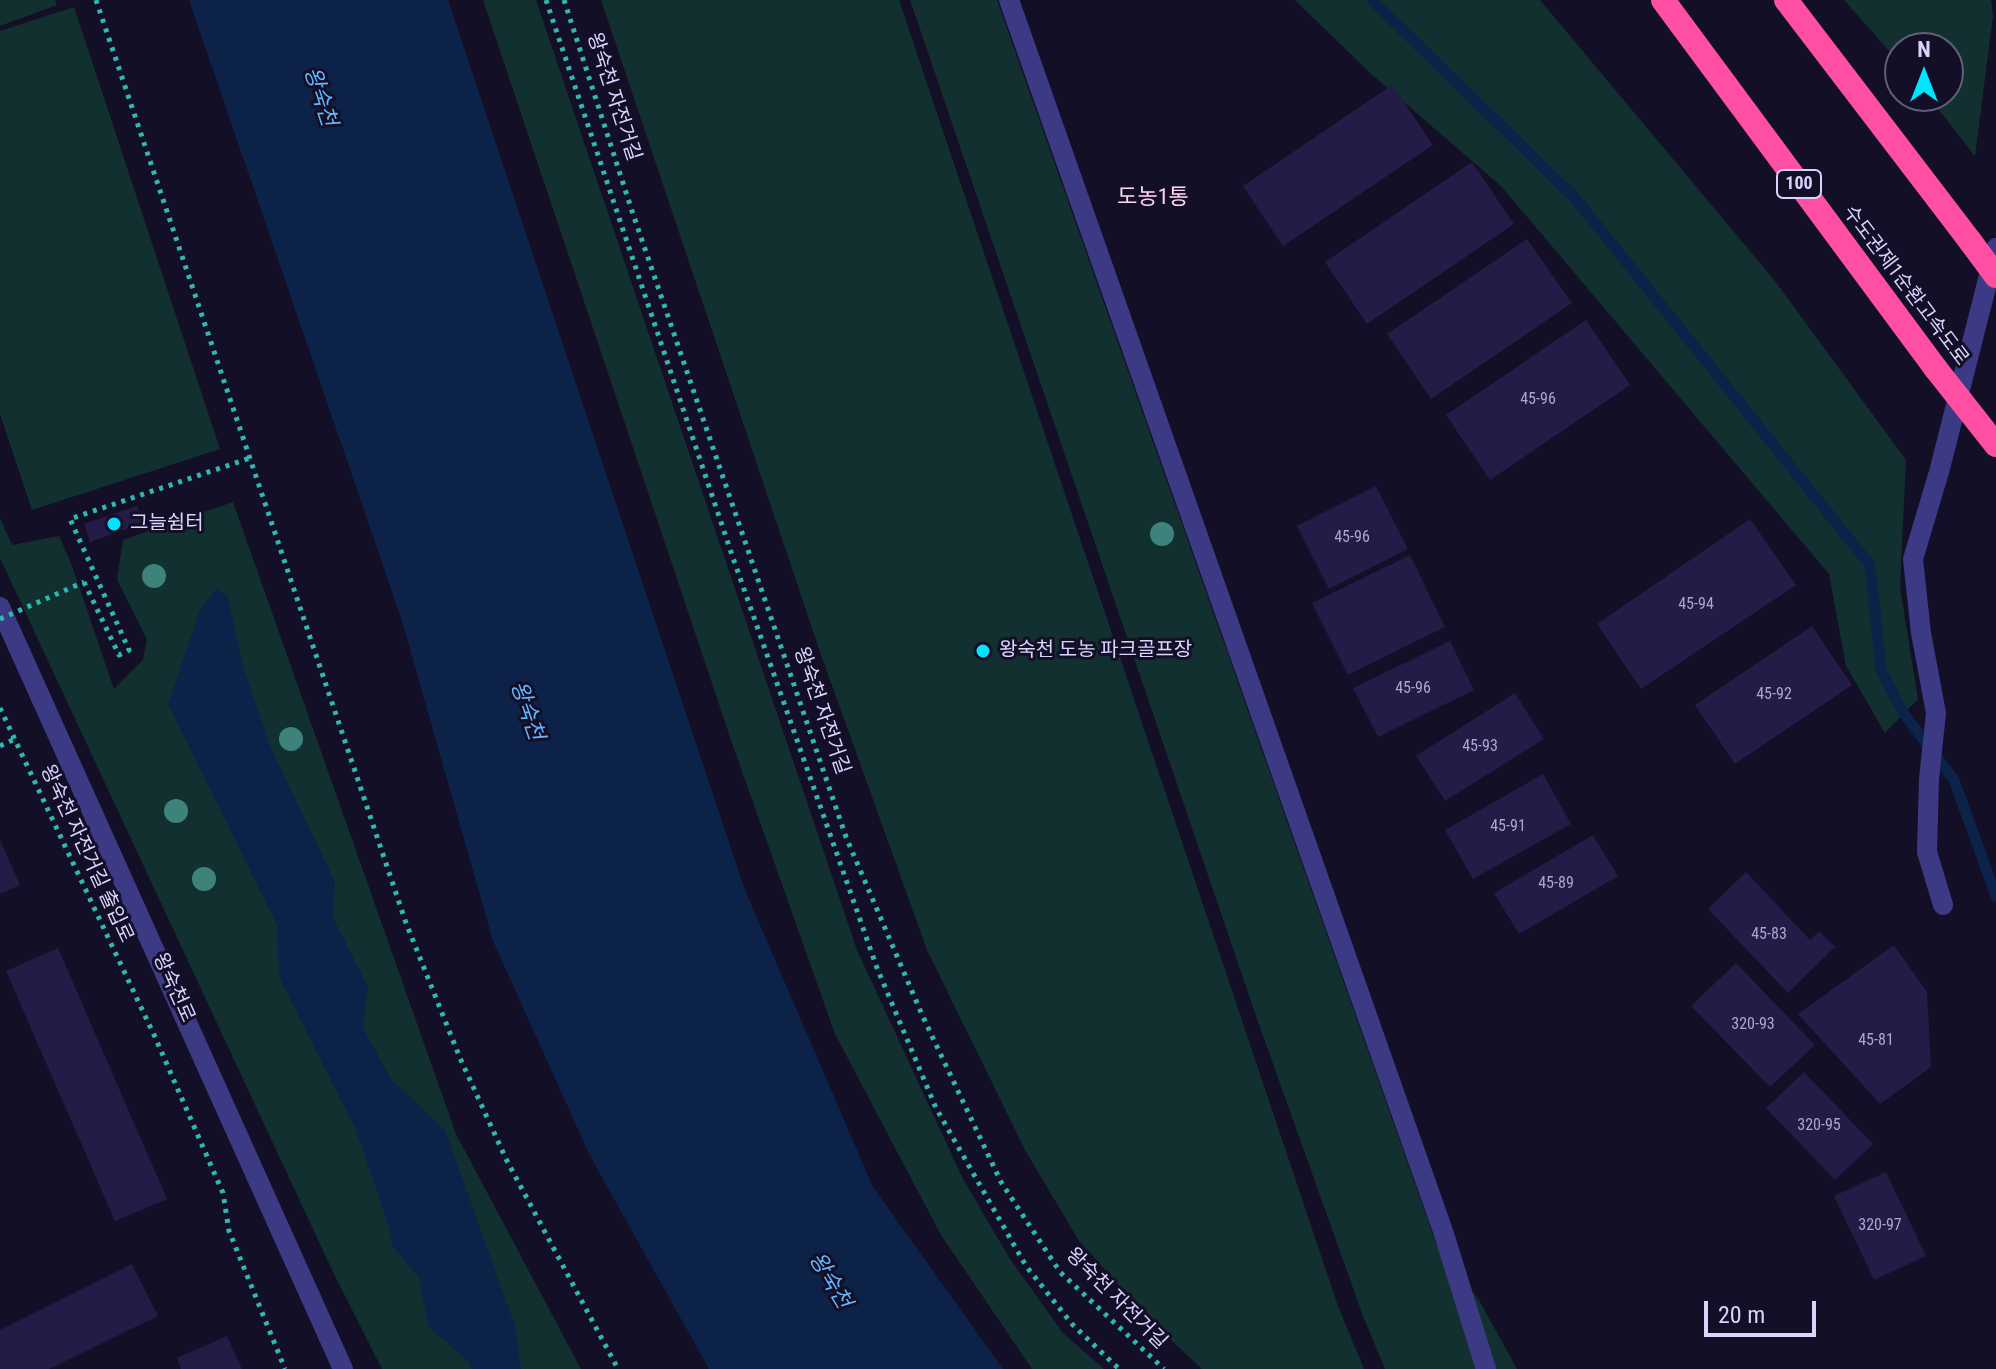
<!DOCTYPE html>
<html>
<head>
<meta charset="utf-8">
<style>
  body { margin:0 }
  #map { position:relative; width:1996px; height:1369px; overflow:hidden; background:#130f26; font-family:"Roboto Condensed",sans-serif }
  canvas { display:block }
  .north { position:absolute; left:1884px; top:32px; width:80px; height:80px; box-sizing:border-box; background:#130f26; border:2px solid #625e7d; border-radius:50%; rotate:0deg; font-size:22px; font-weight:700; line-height:32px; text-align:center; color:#d9d4ff }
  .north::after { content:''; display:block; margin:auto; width:28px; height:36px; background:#00e5ff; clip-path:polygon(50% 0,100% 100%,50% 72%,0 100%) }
  .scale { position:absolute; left:1704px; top:1301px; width:112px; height:36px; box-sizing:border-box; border:4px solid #d9d4ff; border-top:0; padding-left:10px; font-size:24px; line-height:28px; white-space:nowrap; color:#d9d4ff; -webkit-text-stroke:6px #130f26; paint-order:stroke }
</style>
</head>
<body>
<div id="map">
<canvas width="1996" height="1369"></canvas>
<div class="north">N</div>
<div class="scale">20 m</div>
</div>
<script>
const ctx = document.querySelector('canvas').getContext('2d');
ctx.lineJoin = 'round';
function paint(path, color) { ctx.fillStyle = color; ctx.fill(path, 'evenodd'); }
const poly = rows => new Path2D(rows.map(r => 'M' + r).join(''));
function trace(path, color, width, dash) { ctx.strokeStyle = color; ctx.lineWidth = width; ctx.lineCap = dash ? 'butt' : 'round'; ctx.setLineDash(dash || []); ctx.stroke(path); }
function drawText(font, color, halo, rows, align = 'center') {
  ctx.font = font + ' "Roboto Condensed","Noto Sans KR",sans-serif'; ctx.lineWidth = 6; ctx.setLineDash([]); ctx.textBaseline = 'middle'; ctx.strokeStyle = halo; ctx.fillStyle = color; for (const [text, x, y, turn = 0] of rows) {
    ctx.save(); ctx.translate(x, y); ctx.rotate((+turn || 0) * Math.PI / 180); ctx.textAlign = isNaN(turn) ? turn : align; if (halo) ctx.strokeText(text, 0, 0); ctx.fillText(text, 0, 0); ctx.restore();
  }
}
const green = poly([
  [0,0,55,0,57,5,0,26],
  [483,0,536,0,857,950,963,1179,1010,1259,1063,1333,1104,1369,1032,1369,941,1235,835,1034,732,743],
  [601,0,899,0,1338,1306,1364,1369,1202,1369,1155,1325,1079,1241,1025,1150,927,950,820,652],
  [910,0,997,0,1437,1246,1479,1300,1517,1369,1385,1369,1363,1316,1257,1019],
  [1295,0,1540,0,1775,281,1906,460,1900,587,1918,699,1885,733,1846,666,1829,574,1501,186,1369,72],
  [1844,0,1991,0,1993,16,1975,156,1928,96,1948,96,1948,48,1900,48,1900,63],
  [74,7,220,449,32,510,0,414,0,31],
  [233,502,456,1134,581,1369,382,1369,333,1272,0,558,0,518,12,545,59,536,71,563,114,689,143,660,147,639,117,579,123,540]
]);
const water = poly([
  [189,0,448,0,745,890,873,1187,1003,1369,709,1369,590,1156,493,941,402,621],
  [217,588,227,595,244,669,271,748,335,882,333,918,368,987,363,1028,391,1079,445,1130,515,1326,521,1369,472,1369,468,1361,429,1327,418,1276,392,1246,388,1224,356,1130,279,977,277,925,168,704,200,610]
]);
const stream = poly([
  [1372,0,1575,198,1870,565,1881,670,1902,711,1954,780,1996,896]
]);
const building = poly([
  [1392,85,1433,145,1283,246,1243,186],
  [1472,162,1514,224,1367,324,1325,262],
  [1527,239,1572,303,1431,399,1387,334],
  [1586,320,1630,385,1490,480,1446,415],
  [1376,486,1408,549,1329,589,1297,526],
  [137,506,143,523,90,542,84,524],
  [1750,519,1796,585,1641,689,1597,624],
  [1410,555,1445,627,1348,675,1312,603],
  [1812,626,1852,685,1735,764,1695,705],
  [1450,641,1474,690,1378,737,1353,688],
  [1515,693,1544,739,1445,801,1416,756],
  [1543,774,1571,824,1473,879,1445,830],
  [1593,835,1618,876,1519,934,1494,893],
  [0,840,20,885,0,894],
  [1746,872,1810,940,1819,931,1835,947,1788,993,1708,909],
  [1894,945,1927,992,1931,1067,1880,1104,1798,1014],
  [58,948,167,1199,115,1221,6,971],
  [1736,963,1815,1045,1770,1087,1691,1006],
  [1804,1072,1873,1144,1835,1180,1766,1108],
  [1886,1172,1926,1256,1874,1280,1834,1196],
  [132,1264,158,1316,49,1369,0,1369,0,1330],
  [227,1336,242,1369,181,1369,177,1358]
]);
const path = poly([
  [96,0,406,923,460,1058,506,1159,618,1369],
  [546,0,732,555,877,968,936,1108,1026,1266,1072,1324,1119,1369],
  [564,0,632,211,846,837,923,1017,1001,1182,1060,1272,1164,1369],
  [84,582,119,655,129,650,70,519,250,458],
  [0,708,155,1037,223,1193,229,1231,285,1369],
  [0,746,15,739]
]);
const minor = poly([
  [1009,0,1443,1231,1486,1369],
  [0,607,343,1369],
  [1943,905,1927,852,1929,779,1936,713,1921,633,1913,559,1939,472,1996,248]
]);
const highway = poly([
  [1663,0,1936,369],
  [1786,0,1970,241]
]);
const pathBridge = poly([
  [0,619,84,582]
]);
const highwayBridge = poly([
  [1970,241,1996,276],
  [1936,369,1996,445]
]);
const trees = [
  [1162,534],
  [154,576],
  [291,739],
  [176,811],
  [204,879]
];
const markers = [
  [114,524,8,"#00e5ff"],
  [983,651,8,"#00e5ff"]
];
const numberNames = [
  ["45-96",1538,400],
  ["45-96",1352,538],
  ["45-94",1696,605],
  ["45-96",1413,689],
  ["45-92",1774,695],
  ["45-93",1480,747],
  ["45-91",1508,827],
  ["45-89",1556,884],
  ["45-83",1769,935],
  ["320-93",1753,1025],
  ["45-81",1876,1041],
  ["320-95",1819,1126],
  ["320-97",1880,1226]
];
const shields = [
  [1799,184,44]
];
const shieldNames = [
  ["100",1799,184]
];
const streetNames = [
  ["왕숙천 자전거길",613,97,72],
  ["수도권제1순환고속도로",1905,286,53],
  ["왕숙천 자전거길",821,711,71],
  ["왕숙천 자전거길 출입로",86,854,65],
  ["왕숙천로",173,988,66],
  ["왕숙천 자전거길",1116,1299,45]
];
const poiNames = [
  ["그늘쉼터",130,524],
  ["왕숙천 도농 파크골프장",999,651]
];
const waterNames = [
  ["왕숙천",319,97,72],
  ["왕숙천",526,711,71],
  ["왕숙천",829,1281,59]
];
const neighbourhoodNames = [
  ["도농1통",1153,198]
];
paint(green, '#12302f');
paint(water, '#0c2248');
trace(stream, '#0c2248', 11);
paint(building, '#241b47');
trace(path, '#2fb8b0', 5, [4, 6]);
trace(minor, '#3d3a85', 20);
trace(highway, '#ff4fa3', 24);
trace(pathBridge, '#2fb8b0', 5, [4, 6]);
trace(highwayBridge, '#ff4fa3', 24);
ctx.fillStyle = '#3d827b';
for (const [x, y] of trees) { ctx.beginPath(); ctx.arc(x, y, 12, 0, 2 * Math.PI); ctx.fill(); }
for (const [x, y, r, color] of markers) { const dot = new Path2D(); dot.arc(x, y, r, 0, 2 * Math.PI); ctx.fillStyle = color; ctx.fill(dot); trace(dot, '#130f26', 3); }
drawText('16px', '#aca6d1', null, numberNames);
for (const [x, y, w] of shields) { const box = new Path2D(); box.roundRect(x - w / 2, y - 14, w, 28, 6); ctx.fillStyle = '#130f26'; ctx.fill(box); trace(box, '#d9d4ff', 2); }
drawText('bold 18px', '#d9d4ff', null, shieldNames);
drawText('20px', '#d9d4ff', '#130f26', streetNames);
drawText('20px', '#d9d4ff', '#130f26', poiNames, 'left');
drawText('italic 22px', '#62b6ff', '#130f26', waterNames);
drawText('22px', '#ffd6f0', '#130f26', neighbourhoodNames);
</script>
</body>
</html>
